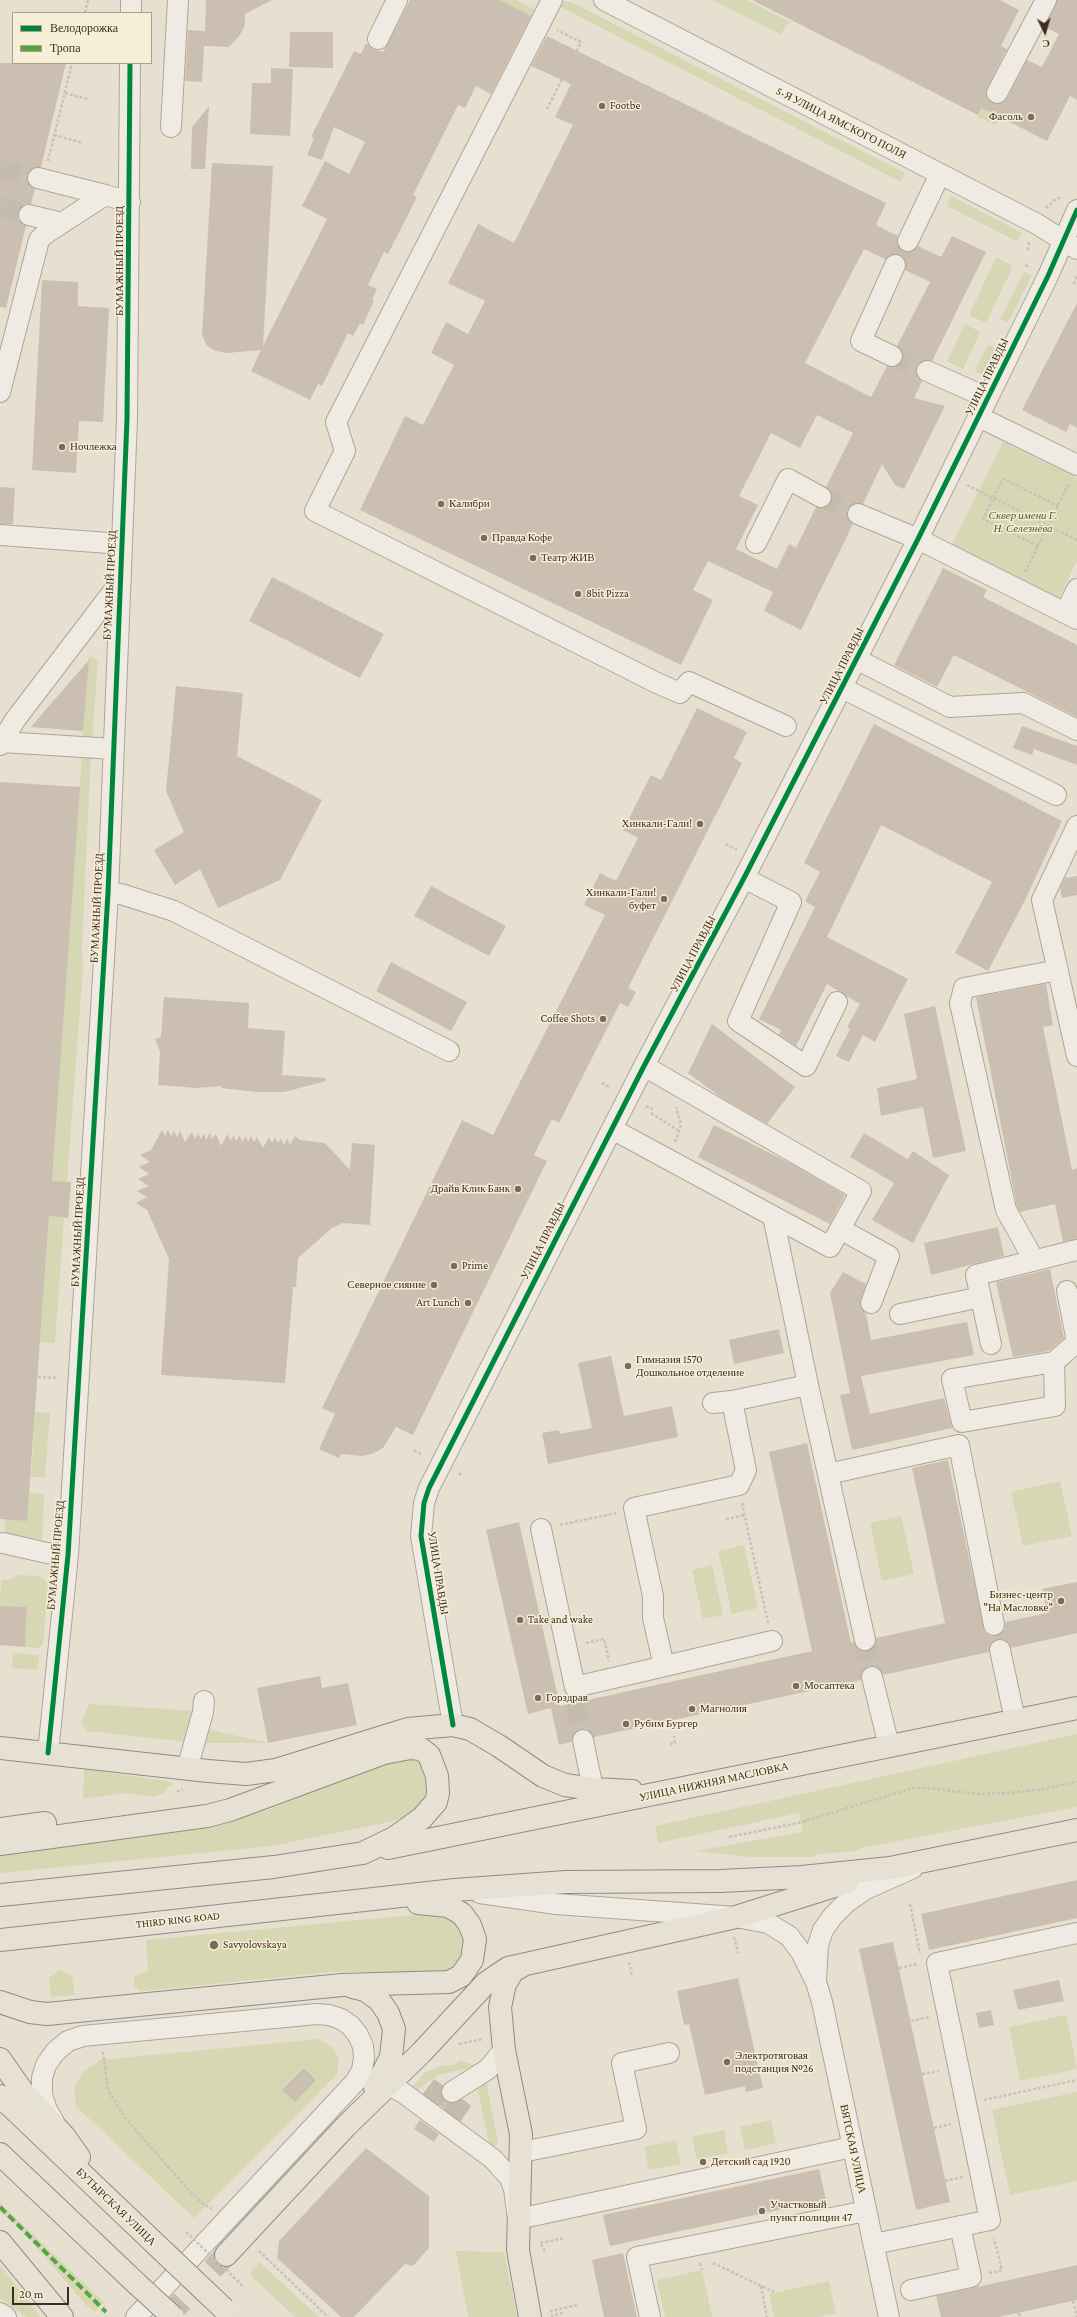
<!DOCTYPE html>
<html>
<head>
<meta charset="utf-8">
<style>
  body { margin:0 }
  #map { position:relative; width:1077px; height:2317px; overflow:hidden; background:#e7e0d1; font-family:"Crimson Pro",serif }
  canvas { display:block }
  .legend { position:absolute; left:12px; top:12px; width:140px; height:52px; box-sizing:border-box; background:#f7eed8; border:1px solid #ada18e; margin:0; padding:5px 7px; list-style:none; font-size:12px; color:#3d2e20 }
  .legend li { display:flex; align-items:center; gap:8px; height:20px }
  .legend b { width:20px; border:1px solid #ada18e }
  .north { position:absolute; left:1025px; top:12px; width:40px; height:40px; -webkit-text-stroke:3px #f7eed8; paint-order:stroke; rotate:175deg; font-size:11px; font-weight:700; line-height:16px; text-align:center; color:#3d2e20 }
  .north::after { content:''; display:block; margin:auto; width:14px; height:18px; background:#3d2e20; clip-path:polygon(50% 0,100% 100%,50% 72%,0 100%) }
  .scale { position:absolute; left:12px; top:2287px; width:57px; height:18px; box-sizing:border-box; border:2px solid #3d2e20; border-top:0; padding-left:5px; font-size:12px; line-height:14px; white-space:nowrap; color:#3d2e20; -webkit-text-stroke:3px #f7eed8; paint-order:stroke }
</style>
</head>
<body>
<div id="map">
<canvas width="1077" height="2317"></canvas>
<ul class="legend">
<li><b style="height:5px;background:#00873e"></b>Велодорожка</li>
<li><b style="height:5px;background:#54a441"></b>Тропа</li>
</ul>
<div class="north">С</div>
<div class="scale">20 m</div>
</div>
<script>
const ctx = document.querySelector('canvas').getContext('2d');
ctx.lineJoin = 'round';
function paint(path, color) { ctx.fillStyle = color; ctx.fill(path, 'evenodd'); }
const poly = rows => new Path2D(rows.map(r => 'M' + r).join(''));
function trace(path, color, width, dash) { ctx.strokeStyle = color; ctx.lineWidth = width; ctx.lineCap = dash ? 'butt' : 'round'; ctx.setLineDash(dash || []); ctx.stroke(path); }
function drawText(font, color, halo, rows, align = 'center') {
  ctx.font = font + ' "Crimson Pro",serif'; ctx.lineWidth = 3; ctx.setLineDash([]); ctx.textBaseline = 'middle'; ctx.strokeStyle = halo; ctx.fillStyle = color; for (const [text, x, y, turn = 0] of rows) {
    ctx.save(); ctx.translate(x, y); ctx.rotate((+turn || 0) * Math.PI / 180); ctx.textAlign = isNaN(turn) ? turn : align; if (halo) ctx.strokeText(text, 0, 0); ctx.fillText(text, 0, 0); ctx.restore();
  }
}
const green = poly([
  [500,0,515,0,536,10,533,17],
  [712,0,746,0,790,22,780,34],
  [563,1,571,2,905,173,901,182,557,5],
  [986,102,1003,111,996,125,978,117],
  [951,196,1022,233,1023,234,1016,241,947,206],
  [996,257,1013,266,986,323,969,315],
  [1024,272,1032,275,1008,322,1000,319],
  [965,324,980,332,963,369,947,361],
  [988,345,995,348,982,375,975,371],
  [1003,442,1077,478,1077,561,1058,599,951,546],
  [89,657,98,659,92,742,82,741],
  [82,753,91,754,82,946,83,968,67,1182,52,1181],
  [49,1216,64,1218,55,1343,40,1342],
  [35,1412,50,1413,45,1477,31,1477],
  [1060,1481,1072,1536,1023,1546,1011,1492],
  [29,1493,44,1494,42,1539,4,1538,5,1519,27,1521],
  [901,1516,914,1574,882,1581,870,1523],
  [744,1545,758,1608,732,1614,718,1551],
  [712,1565,723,1615,703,1619,692,1570],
  [17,1575,38,1576,44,1578,48,1586,43,1644,39,1648,25,1647,27,1607,0,1606,1,1580,9,1580],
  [13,1653,39,1655,38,1670,12,1668],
  [89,1704,197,1711,188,1742,87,1731,81,1723],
  [203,1728,268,1743,199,1743],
  [1077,1734,1077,1807,861,1848,856,1851,818,1854,813,1857,752,1857,696,1851,803,1832,799,1813,658,1843,655,1826],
  [408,1755,419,1760,423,1765,427,1777,425,1795,420,1805,414,1812,393,1821,272,1846,0,1873,0,1854,222,1824,270,1809,389,1759],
  [84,1769,172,1782,172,1786,166,1787,167,1791,155,1797,125,1793,83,1799],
  [424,1914,451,1917,466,1936,464,1955,452,1970,431,1975,385,1972,332,1972,144,1991,140,1991,134,1985,135,1976,148,1971,146,1940],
  [60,1970,72,1976,75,1995,51,1997,49,1978],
  [1066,2015,1077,2069,1020,2081,1009,2027],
  [319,2039,334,2048,339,2061,337,2074,194,2218,76,2106,74,2087,84,2071,100,2060],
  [460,2060,477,2066,438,2075,416,2091,412,2087,426,2072,444,2065,454,2065],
  [486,2081,498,2142,494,2148,490,2148,477,2087],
  [1077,2092,1077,2181,1010,2195,992,2110],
  [771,2120,776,2143,745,2150,740,2127],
  [724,2130,728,2153,697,2160,692,2137],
  [676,2140,681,2164,649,2170,644,2147],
  [0,2203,104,2302,95,2312,86,2305,19,2227,0,2212],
  [456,2251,504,2252,517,2317,468,2317],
  [259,2263,261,2264,319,2317,295,2317,251,2276,252,2269],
  [0,2265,41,2317,26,2317,0,2298],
  [702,2270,712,2317,665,2317,657,2280],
  [829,2281,836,2313,818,2317,774,2317,769,2294]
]);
const building = poly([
  [206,0,272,0,245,14,245,25,240,35,229,47,204,46,202,82,185,81,188,30,205,31],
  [410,0,500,0,531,16,491,94,476,86,465,108,458,105,413,195,417,197,388,254,384,252,368,285,377,289,372,300,374,301,363,325,360,323,353,336,348,333,322,386,318,384,310,400,251,371,261,350,227,353,216,351,207,346,202,335,212,163,273,166,263,346,327,219,302,206,325,161,349,174,365,142,334,127,322,160,307,155,314,138,311,137,354,51,361,54,366,43,373,49,383,52],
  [752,0,1000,0,1019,10,1001,46,1007,49,987,88,987,99,997,104,1007,98,1027,60,1042,67,1059,34,1045,27,1057,0,1077,0,1077,100,1070,96,1047,141,982,108,978,115],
  [290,32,333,32,333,68,289,67],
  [547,36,886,203,876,225,898,236,897,242,903,251,909,252,918,246,941,257,952,236,986,252,932,361,925,360,916,367,918,377,922,382,914,398,945,406,904,489,895,485,882,464,863,504,856,503,848,509,847,516,853,524,801,630,764,611,773,592,708,561,693,590,713,600,681,665,360,510,405,416,423,425,454,365,431,353,446,322,468,334,485,301,448,283,478,224,514,243,573,125,555,117,571,84,531,66],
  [864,249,885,259,893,254,900,255,906,263,905,270,930,282,897,346,903,355,902,361,893,367,887,366,871,397,805,363],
  [817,415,853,433,826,487,832,496,831,503,827,507,816,507,796,548,789,544,777,569,736,549,758,505,739,496,771,433,800,448],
  [0,63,66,63,41,167,30,170,27,176,30,186,35,189,31,204,25,204,18,212,18,219,26,226,6,308,0,307],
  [271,68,293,69,290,136,250,134,252,83,271,83],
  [209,106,205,169,191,169,192,127],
  [42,280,78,282,78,306,109,308,103,422,79,421,76,473,32,470],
  [1077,303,1077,428,1070,424,1066,432,1022,410],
  [0,487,15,488,13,524,0,524],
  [943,568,987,590,983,597,1077,645,1077,717,954,655,937,687,894,665],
  [272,577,384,634,360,678,249,621],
  [89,660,83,731,31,727,48,707],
  [176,686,243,693,237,756,322,800,280,880,218,908,200,869,175,885,154,850,184,832,166,791],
  [697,708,747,732,734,758,742,763,628,988,636,992,628,1007,620,1003,559,1123,552,1119,534,1155,547,1161,413,1435,396,1427,383,1448,372,1454,362,1456,341,1454,339,1458,319,1449,335,1414,322,1408,462,1120,493,1135,605,915,584,905,600,873,616,881,638,838,623,830,651,775,661,780],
  [874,724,1062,821,1025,900,988,971,955,953,992,882,881,825,827,937,908,979,875,1042,863,1035,849,1062,836,1056,850,1029,847,1027,860,1004,827,984,796,1046,779,1034,781,1030,759,1019,815,907,805,901,820,872,804,863],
  [1022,726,1077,746,1077,765,1034,749,1032,755,1013,748],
  [0,782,80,787,52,1181,71,1182,68,1218,49,1216,27,1521,0,1519],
  [1077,876,1077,895,1062,898,1060,888,1065,878],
  [431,886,506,926,489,956,414,916],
  [391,962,467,1002,451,1031,376,991],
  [1046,984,1053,1025,1043,1027,1072,1170,1077,1168,1077,1239,1063,1242,1055,1204,1020,1212,1017,1207,976,997],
  [164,997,249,1003,248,1028,285,1031,282,1075,326,1078,326,1081,284,1092,257,1092,221,1088,222,1086,196,1088,158,1085,160,1052,155,1039,161,1037],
  [935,1006,966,1151,933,1158,923,1107,881,1116,877,1088,917,1079,904,1014],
  [712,1024,795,1087,767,1124,722,1098,688,1073],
  [714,1125,790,1163,845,1195,830,1224,698,1157],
  [162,1130,165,1136,168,1130,171,1136,174,1131,177,1137,180,1131,185,1142,192,1132,195,1139,198,1133,201,1139,204,1133,206,1140,210,1133,212,1139,216,1134,221,1146,228,1134,230,1141,234,1135,236,1141,240,1135,242,1142,246,1136,248,1142,251,1136,254,1142,257,1137,263,1148,269,1137,272,1143,275,1138,278,1143,281,1138,284,1145,287,1138,290,1145,295,1136,300,1140,325,1143,350,1170,352,1143,375,1145,370,1225,343,1223,332,1228,298,1258,296,1287,293,1287,285,1383,161,1375,169,1259,147,1210,136,1203,147,1197,137,1191,149,1186,138,1179,149,1174,139,1167,150,1162,140,1155,151,1150],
  [864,1133,908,1159,913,1151,949,1175,913,1243,872,1220,894,1183,850,1157],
  [998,1227,1004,1256,931,1275,924,1243],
  [1050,1269,1064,1338,1049,1351,1013,1357,996,1282],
  [843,1272,866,1284,860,1304,866,1314,871,1340,967,1322,974,1355,861,1376,870,1414,944,1398,952,1428,852,1450,840,1395,850,1393,830,1293],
  [779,1329,784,1353,734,1364,729,1340],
  [611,1356,624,1416,672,1406,678,1437,548,1464,542,1433,559,1430,560,1434,592,1428,578,1363],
  [807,1443,851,1643,854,1642,857,1648,868,1651,876,1644,876,1638,945,1623,912,1468,948,1460,985,1632,990,1636,997,1636,1005,1629,1005,1622,1047,1613,1042,1589,1077,1582,1077,1633,1011,1648,1008,1642,998,1639,992,1642,989,1652,883,1675,880,1669,870,1666,864,1669,861,1680,594,1737,587,1729,580,1729,572,1736,572,1742,559,1745,551,1708,528,1714,486,1530,519,1522,560,1706,812,1651,769,1452],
  [0,1606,27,1607,25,1647,0,1645],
  [320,1676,322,1688,348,1683,357,1725,268,1743,257,1688],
  [1077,1880,1077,1918,929,1950,921,1914],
  [893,1942,950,2202,916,2210,859,1949],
  [738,1978,763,2088,746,2092,745,2086,705,2095,689,2024,684,2025,677,1991],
  [1059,1980,1064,2001,1018,2010,1013,1990],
  [991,2010,994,2025,979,2028,976,2013],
  [304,2068,316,2080,295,2102,282,2090],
  [435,2080,443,2086,441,2093,446,2102,453,2103,462,2099,469,2104,459,2119,425,2095],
  [420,2120,439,2134,434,2142,414,2129],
  [366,2148,429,2196,429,2248,413,2266,405,2264,354,2317,341,2317,277,2258,279,2241],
  [819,2169,826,2200,610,2246,603,2215],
  [623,2253,637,2317,604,2317,592,2260],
  [1077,2265,1077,2300,999,2317,941,2317,936,2296]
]);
const minorTunnel = poly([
  [0,169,38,178],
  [0,207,29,215],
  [895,265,908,241],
  [892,356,927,371],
  [821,497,858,514],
  [865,1640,872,1677],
  [575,1703,583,1740],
  [430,2101,442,2085],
  [452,2116,463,2100]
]);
const majorTunnel = poly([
  [167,2317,226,2255]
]);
const path = poly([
  [85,13,88,0],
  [65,93,87,99],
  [547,109,581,42,557,30],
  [54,135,83,143],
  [48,161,72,63],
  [1046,208,1057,198,1063,198],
  [1028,250,1029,241],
  [1025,265,1030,267],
  [1074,284,1077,274],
  [967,485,1077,540],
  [1038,546,983,519,993,498,1003,479,1058,506],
  [1025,572,1069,483],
  [726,844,737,850],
  [602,1083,611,1088],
  [646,1106,653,1109],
  [651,1113,679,1131],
  [675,1142,681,1125,676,1107],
  [38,1377,58,1378],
  [414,1450,422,1455],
  [459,1473,462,1476],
  [742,1503,768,1623],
  [726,1519,745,1515],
  [560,1525,616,1513],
  [586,1643,604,1639,609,1661],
  [670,1744,675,1743,674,1736],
  [177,1792,183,1789],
  [729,1837,798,1823,913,1788,928,1788,977,1794,1007,1793,1038,1790,1077,1782],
  [910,1904,920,1954],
  [734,1937,738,1953],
  [629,1962,632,1977],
  [899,1968,918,1964],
  [911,2021,930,2017],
  [459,2044,483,2039],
  [103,2052,108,2090,126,2119,188,2189,202,2203,212,2209],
  [922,2074,939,2071],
  [984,2100,1077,2080],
  [934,2128,951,2124],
  [945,2181,963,2177],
  [259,2251,328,2317],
  [545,2251,540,2243,565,2238],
  [700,2263,702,2270],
  [713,2263,776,2293],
  [989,2273,1002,2270,994,2238],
  [761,2286,767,2317],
  [1073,2301,1077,2317],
  [563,2313,552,2316,551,2311,578,2305],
  [1019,2313,1020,2317]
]);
const minor = poly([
  [552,0,336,422,345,451,315,511,657,683,680,693,689,682,786,726],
  [604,0,1037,224,1077,249],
  [131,13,131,0],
  [378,39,397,0],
  [997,93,1046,0],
  [171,127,178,0],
  [38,178,105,195],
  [29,215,62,223],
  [908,241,940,174],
  [892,356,861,341,895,265],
  [927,371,988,398],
  [0,392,39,240,45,234,105,195,130,202],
  [979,417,1077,465],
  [858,514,918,539,1077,619],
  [0,535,122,544],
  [756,543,788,479,821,497],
  [1065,613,1077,589],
  [856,659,950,707,1023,703,1077,730],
  [842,688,1056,795],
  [2,742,114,749],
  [0,745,15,720,121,581],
  [1077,826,1042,900,1077,1056],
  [744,878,791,902,738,1021,806,1066,837,1002],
  [108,893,121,894,174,911,449,1051],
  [612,1129,830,1247,861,1191,644,1066],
  [773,1216,808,1385],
  [840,1229,889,1256,871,1303],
  [1034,1260,1006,1210,960,1003,964,988,1058,970],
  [1067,1291,1077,1342],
  [900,1314,981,1297],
  [991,1344,976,1275,1077,1250],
  [1054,1362,1055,1406,962,1422,952,1379,1054,1362,1077,1342],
  [713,1403,732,1401],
  [828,1474,959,1445,994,1625],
  [541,1529,575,1687,772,1641],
  [3,1543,47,1553,68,1555],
  [1000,1650,1015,1720],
  [664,1666,653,1618,653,1596,634,1508,739,1485,746,1470,732,1401,808,1385,865,1640],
  [872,1677,889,1746],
  [453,1725,421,1536,424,1503,429,1488,644,1066,744,878,918,539,1048,276,1077,210],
  [583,1740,593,1789],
  [48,1753,68,1555,108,893,127,419,130,63],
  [187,1769,203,1712,204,1701],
  [480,1893,556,1904,736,1917,768,1923,789,1936,801,1952,816,1982,822,2002,889,2317],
  [816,1980,818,1945,823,1930,832,1917,847,1902,866,1889,913,1868],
  [388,2085,402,2092,493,2159,510,2178,514,2189,518,2219,852,2147],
  [452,2092,488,2069,504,2050],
  [54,2122,47,2110,42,2095,42,2078,46,2065,55,2052,68,2041,83,2036,317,2014,329,2015,341,2019,351,2026,358,2035,363,2046,364,2058,362,2070,356,2081,136,2317],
  [522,2152,636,2129,622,2063,669,2053],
  [874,2244,990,2220,937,1963,1077,1933],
  [911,2290,971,2277,960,2226],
  [0,2313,6,2317],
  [650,2317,637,2257,866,2211]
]);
const major = poly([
  [0,1748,208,1771,246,1774,276,1770,408,1729,453,1725,470,1729,499,1746,543,1776,565,1785,593,1789,632,1791],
  [0,1829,45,1823],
  [0,1844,207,1816,230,1810,384,1753,410,1748,421,1749,429,1755,437,1776,438,1793,436,1802,422,1818,394,1838,363,1853,274,1867,0,1895],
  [388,1848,1077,1708],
  [0,1940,455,1890,566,1882,720,1881,802,1877,890,1868,1077,1830],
  [520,1967,513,1971,505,1984,500,2007,504,2050,521,2134,518,2250,530,2317],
  [353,1987,365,1990,379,2000,388,2013,394,2029,391,2057,375,2088],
  [0,2002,30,2012,47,2014,342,1985,449,1982,461,1976,472,1960,475,1939,470,1925,462,1914,448,1906,418,1903],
  [0,2059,23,2092,64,2136,79,2157],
  [0,2096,166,2254],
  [0,2154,137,2284],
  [0,2242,62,2317],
  [226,2255,346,2126,421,2053,486,1983,508,1968,736,1917,847,1882]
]);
const pathBridge = poly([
  [186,2232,244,2287]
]);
const majorBridge = poly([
  [166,2254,224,2309],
  [137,2284,173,2317]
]);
const quiet = poly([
  [0,2207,106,2312]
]);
const cycleway = poly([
  [453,1725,421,1536,424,1503,429,1488,644,1066,744,878,918,539,1048,276,1077,210],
  [48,1753,68,1555,108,893,127,419,130,63]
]);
const markers = [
  [602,106,4,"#786c5e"],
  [1031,117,4,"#786c5e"],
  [62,447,4,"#786c5e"],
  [441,504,4,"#786c5e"],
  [484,538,4,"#786c5e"],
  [533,558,4,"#786c5e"],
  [578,594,4,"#786c5e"],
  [700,824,4,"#786c5e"],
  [664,899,4,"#786c5e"],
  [603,1019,4,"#786c5e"],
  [518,1189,4,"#786c5e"],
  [454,1266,4,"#786c5e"],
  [434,1285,4,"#786c5e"],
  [468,1303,4,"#786c5e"],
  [628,1366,4,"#786c5e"],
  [1061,1601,4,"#786c5e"],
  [520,1620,4,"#786c5e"],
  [796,1686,4,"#786c5e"],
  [538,1698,4,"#786c5e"],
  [692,1709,4,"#786c5e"],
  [626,1724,4,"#786c5e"],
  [214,1945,5,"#786c5e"],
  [727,2062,4,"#786c5e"],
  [703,2162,4,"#786c5e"],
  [762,2211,4,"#786c5e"]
];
const poiNames = [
  ["Footbe",610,106],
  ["Фасоль",1023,117,"right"],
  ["Ночлежка",70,447],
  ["Калибри",449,504],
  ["Правда Кофе",492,538],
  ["Театр ЖИВ",541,558],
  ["8bit Pizza",586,594],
  ["Хинкали-Гали!",692,824,"right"],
  ["Хинкали-Гали!",656,893,"right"],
  ["буфет",656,906,"right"],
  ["Coffee Shots",595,1019,"right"],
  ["Драйв Клик Банк",510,1189,"right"],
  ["Prime",462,1266],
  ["Северное сияние",426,1285,"right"],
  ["Art Lunch",460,1303,"right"],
  ["Гимназия 1570",636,1360],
  ["Дошкольное отделение",636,1373],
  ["Бизнес-центр",1053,1595,"right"],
  ["\"На Масловке\"",1053,1608,"right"],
  ["Take and wake",528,1620],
  ["Мосаптека",804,1686],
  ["Горздрав",546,1698],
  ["Магнолия",700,1709],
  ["Рубим Бургер",634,1724],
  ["Savyolovskaya",223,1945],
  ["Электротяговая",735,2056],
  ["подстанция №26",735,2069],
  ["Детский сад 1920",711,2162],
  ["Участковый",770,2205],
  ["пункт полиции 47",770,2218]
];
const streetNames = [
  ["5-Я УЛИЦА ЯМСКОГО ПОЛЯ",841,123,27],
  ["БУМАЖНЫЙ ПРОЕЗД",120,261,-90],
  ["УЛИЦА ПРАВДЫ",987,377,-64],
  ["БУМАЖНЫЙ ПРОЕЗД",110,585,-87],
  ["УЛИЦА ПРАВДЫ",842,666,-63],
  ["БУМАЖНЫЙ ПРОЕЗД",97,908,-87],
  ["УЛИЦА ПРАВДЫ",693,954,-62],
  ["БУМАЖНЫЙ ПРОЕЗД",78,1232,-87],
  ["УЛИЦА ПРАВДЫ",543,1241,-63],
  ["БУМАЖНЫЙ ПРОЕЗД",56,1555,-85],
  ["УЛИЦА ПРАВДЫ",438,1573,81],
  ["УЛИЦА НИЖНЯЯ МАСЛОВКА",714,1782,-12],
  ["THIRD RING ROAD",178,1920,-6],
  ["ВЯТСКАЯ УЛИЦА",853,2149,78],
  ["БУТЫРСКАЯ УЛИЦА",116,2207,44]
];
const parkNames = [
  ["Сквер имени Г.",1023,516],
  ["Н. Селезнёва",1023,529]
];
paint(green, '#d6d7b3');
paint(building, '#cbbfb2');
trace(minorTunnel, '#c5bcae', 20, [20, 10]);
trace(majorTunnel, '#c5bcae', 22, [22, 11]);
trace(minor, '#ada599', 22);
trace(major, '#928b80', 24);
trace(path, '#c8c2b9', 2.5, [3, 2]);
trace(minor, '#efebe3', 20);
trace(major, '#e6e1d4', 22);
trace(majorBridge, '#928b80', 24, []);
trace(pathBridge, '#c8c2b9', 2.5, [3, 2]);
trace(majorBridge, '#e6e1d4', 22);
trace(quiet, '#54a441', 4, [8, 4]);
trace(cycleway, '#00873e', 5);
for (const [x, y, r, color] of markers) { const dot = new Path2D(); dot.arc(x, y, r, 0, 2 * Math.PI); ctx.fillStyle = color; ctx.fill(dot); trace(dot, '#f7eed8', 1.5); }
drawText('11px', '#3d2e20', '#f7eed8', poiNames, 'left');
drawText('11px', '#3d2e20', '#f7eed8', streetNames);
drawText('italic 11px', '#4d5a26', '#f7eed8', parkNames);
</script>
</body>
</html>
